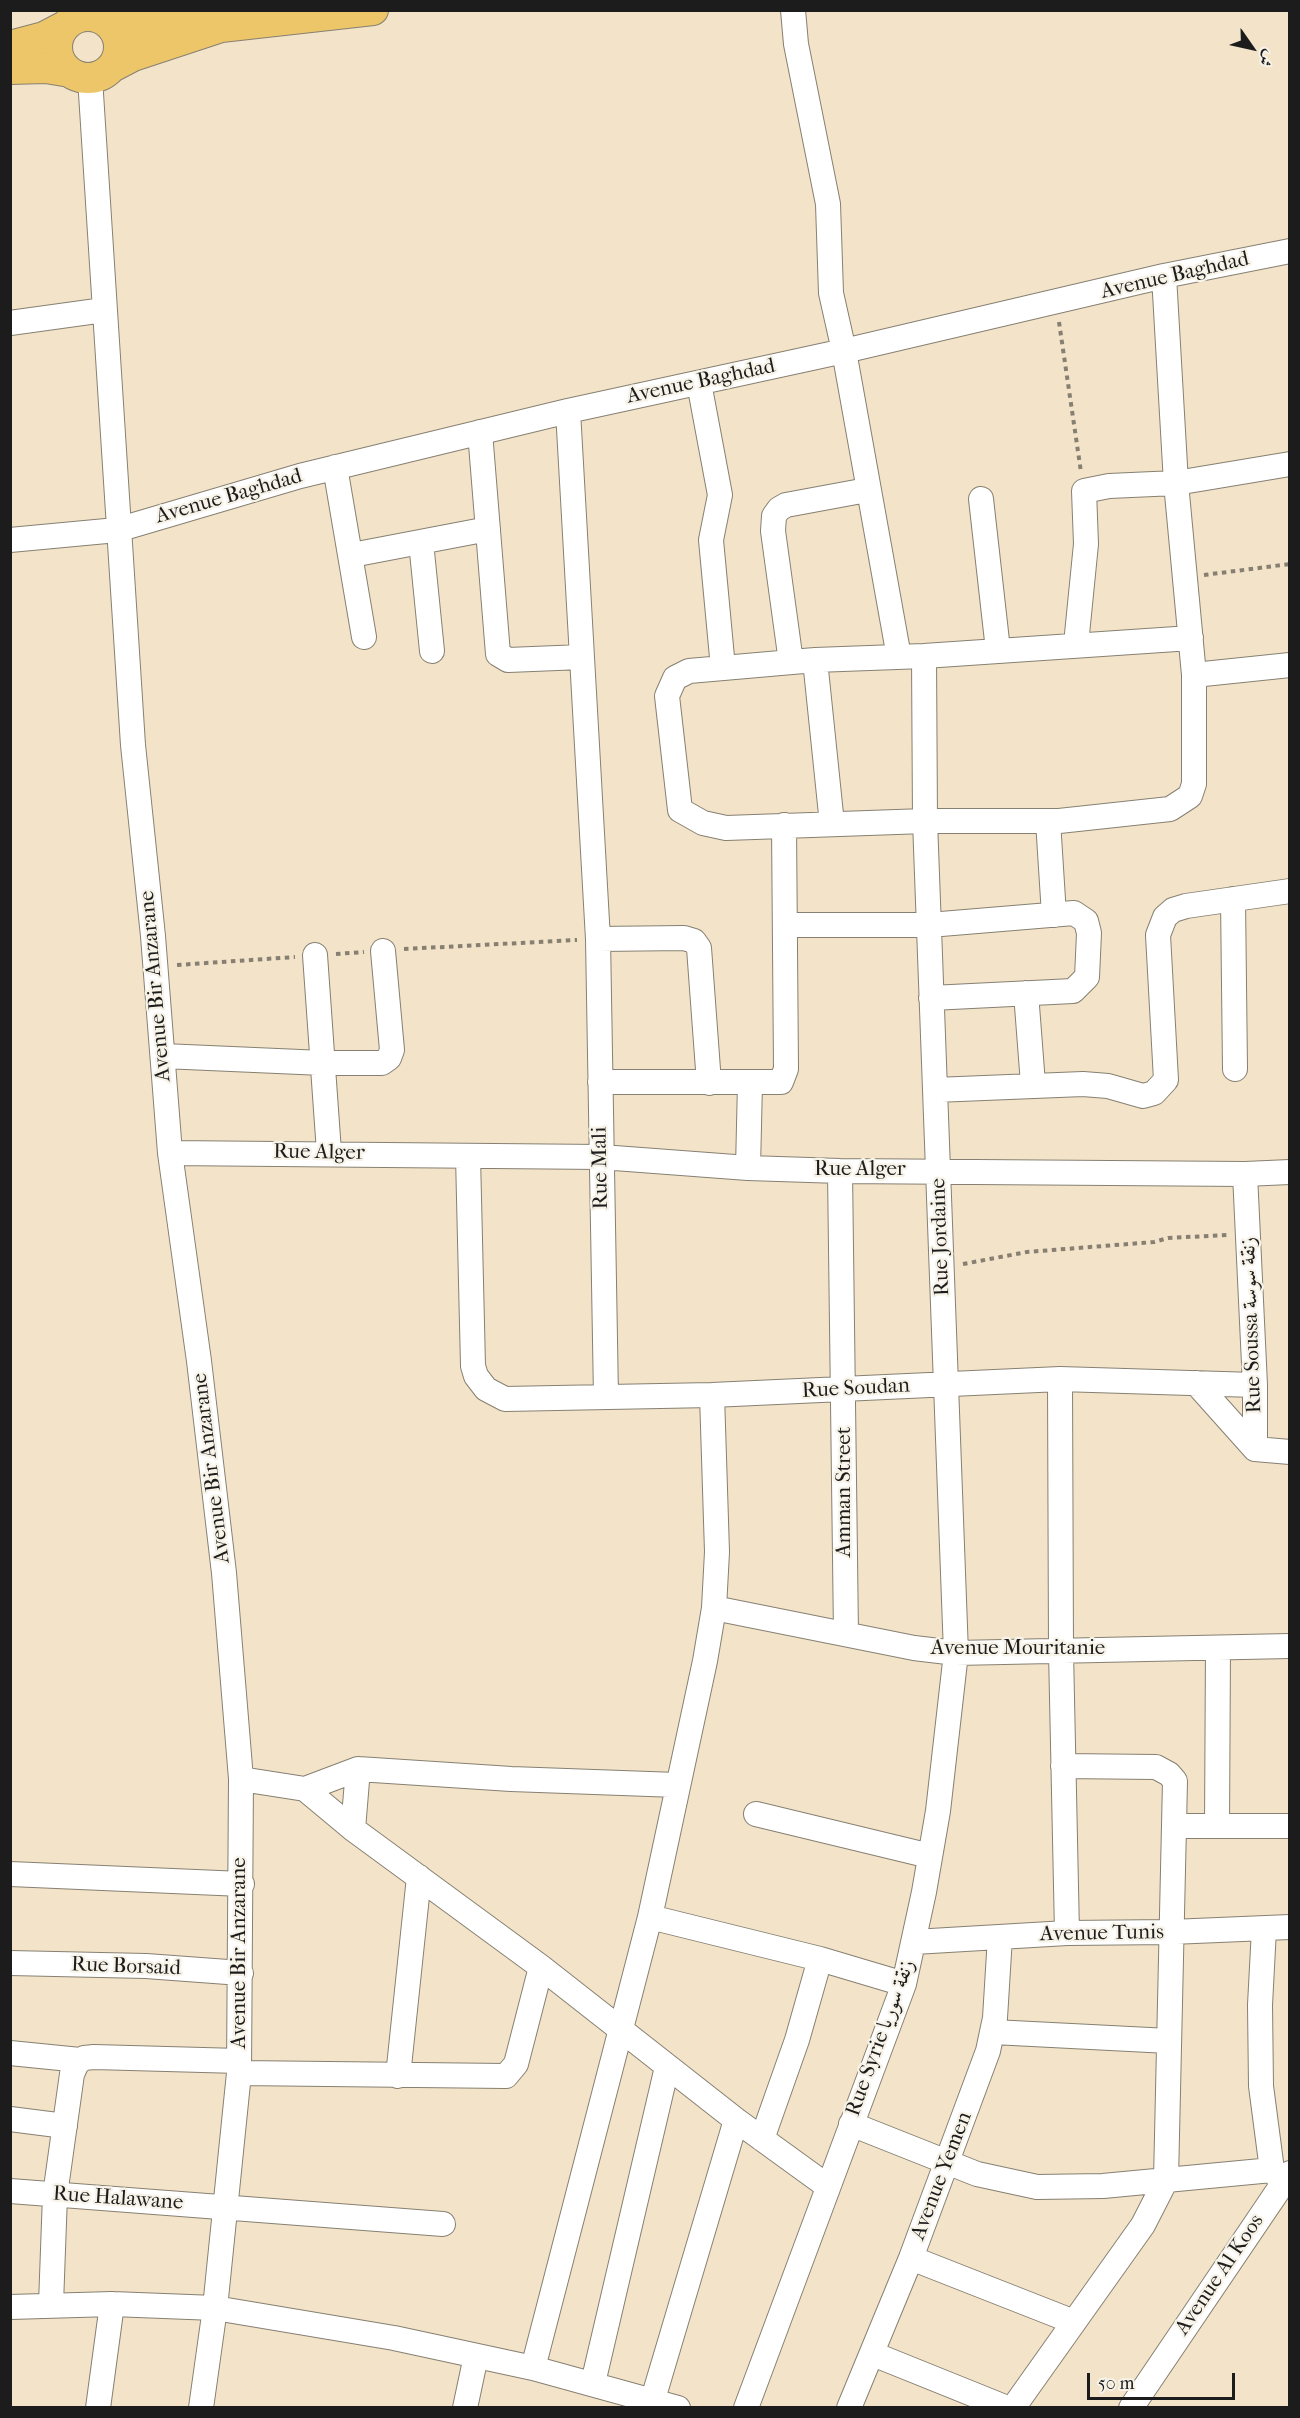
<!DOCTYPE html>
<html>
<head>
<meta charset="utf-8">
<style>
  body { margin:0 }
  #map { position:relative; width:1300px; height:2418px; overflow:hidden; background:#f2e3c9; font-family:"IM FELL French Canon",Amiri,serif }
  canvas { display:block }
  .frame { position:absolute; inset:0; border:12px solid #1c1c1c; pointer-events:none }
  .north { position:absolute; left:1222px; top:18px; width:60px; height:60px; -webkit-text-stroke:4px #f7f3e8; paint-order:stroke; rotate:124deg; font-size:16px; font-weight:700; line-height:24px; text-align:center; color:#1c1c1c }
  .north::after { content:''; display:block; margin:auto; width:21px; height:27px; background:#1c1c1c; clip-path:polygon(50% 0,100% 100%,50% 72%,0 100%) }
  .scale { position:absolute; left:1087px; top:2373px; width:148px; height:27px; box-sizing:border-box; border:3px solid #1c1c1c; border-top:0; padding-left:8px; font-size:18px; line-height:21px; white-space:nowrap; color:#1c1c1c; -webkit-text-stroke:4px #f7f3e8; paint-order:stroke }
</style>
</head>
<body>
<div id="map">
<canvas width="1300" height="2418"></canvas>
<div class="frame"></div>
<div class="north">ش</div>
<div class="scale">50 m</div>
</div>
<script>
const ctx = document.querySelector('canvas').getContext('2d');
ctx.lineJoin = 'round';
const poly = rows => new Path2D(rows.map(r => 'M' + r).join(''));
function trace(path, color, width, dash) { ctx.strokeStyle = color; ctx.lineWidth = width; ctx.lineCap = dash ? 'butt' : 'round'; ctx.setLineDash(dash || []); ctx.stroke(path); }
function drawText(font, color, halo, rows, align = 'center') {
  ctx.font = font + ' "IM FELL French Canon",Amiri,serif'; ctx.lineWidth = 4.5; ctx.setLineDash([]); ctx.textBaseline = 'middle'; ctx.strokeStyle = halo; ctx.fillStyle = color; for (const [text, x, y, turn = 0] of rows) {
    ctx.save(); ctx.translate(x, y); ctx.rotate((+turn || 0) * Math.PI / 180); ctx.textAlign = isNaN(turn) ? turn : align; if (halo) ctx.strokeText(text, 0, 0); ctx.fillText(text, 0, 0); ctx.restore();
  }
}
const path = poly([
  [1059,322,1081,472],
  [1204,575,1290,564],
  [404,949,577,940],
  [336,954,364,952],
  [177,965,295,957],
  [963,1264,1027,1252,1154,1242,1168,1238,1227,1235]
]);
const minor = poly([
  [86,10,86,16],
  [793,10,796,44,828,204,831,293,844,351,899,657],
  [90,78,133,745,153,936,170,1153,199,1361,224,1573,241,1779,239,2073,215,2308,201,2408],
  [1164,276,1176,483,1194,675],
  [10,323,104,310],
  [699,383,720,495,711,540,723,668],
  [568,411,598,939,606,1397],
  [480,432,498,654,508,660,582,657],
  [335,467,364,637],
  [981,499,998,650],
  [10,540,117,530,300,476,568,411,844,351,1164,276,1290,251],
  [421,542,432,651],
  [352,555,488,529],
  [1191,638,924,656,815,660,689,671,675,678,667,696,680,810,703,823,726,828,925,821,1059,821,1170,809,1190,796,1194,784,1194,675,1290,665],
  [1076,644,1086,544,1084,491,1109,486,1176,483,1290,464],
  [815,660,832,824],
  [791,662,773,531,774,516,779,509,786,505,867,490],
  [1048,821,1054,915],
  [1233,899,1235,1069],
  [785,925,929,925,1074,913,1086,921,1089,933,1087,977,1073,991,931,998],
  [598,939,684,938,694,941,699,948,709,1083],
  [315,955,329,1152],
  [1026,993,1033,1084],
  [163,1056,323,1063,382,1063,389,1058,392,1050,383,951],
  [600,1082,781,1082,786,1069,784,825],
  [935,1090,1083,1084,1108,1086,1143,1096,1154,1093,1166,1080,1158,935,1165,917,1173,910,1186,906,1290,891],
  [170,1153,601,1157,748,1168,840,1171,1245,1174,1290,1172],
  [468,1156,473,1366,476,1376,486,1389,505,1399,712,1395,1060,1379,1255,1385],
  [748,1168,750,1083],
  [840,1171,846,1634],
  [1245,1174,1255,1385,1255,1449,1290,1452],
  [1060,1379,1061,1651,1067,1933],
  [1196,1383,1255,1449],
  [714,1608,914,1648,956,1653,1290,1646],
  [241,1779,305,1789,353,1829,541,1967,736,2120,827,2186],
  [305,1789,358,1769,511,1779,677,1785],
  [756,1814,930,1856],
  [1175,1826,1290,1826],
  [1217,1826,1218,1648],
  [353,1829,358,1769],
  [10,1874,242,1884],
  [650,1917,820,1959,904,1984],
  [1264,1929,1260,2005,1261,2086,1272,2170,1283,2183],
  [914,1942,1067,1933,1171,1932,1290,1927],
  [10,1963,146,1966,241,1973],
  [993,2032,1169,2041],
  [10,2053,80,2060],
  [239,2073,506,2076,516,2064,541,1967],
  [398,2076,419,1877],
  [10,2119,65,2126],
  [851,2124,977,2174,1037,2187,1103,2186,1272,2170],
  [762,2139,797,2040,820,1959],
  [10,2191,443,2224],
  [911,2258,1074,2322],
  [51,2304,55,2195,72,2074,77,2063,84,2058,94,2057,239,2061],
  [10,2307,112,2304,215,2308,394,2338,533,2368,678,2408],
  [873,2354,1007,2408],
  [533,2368,650,1917,705,1661,714,1608,717,1552,712,1395],
  [593,2383,667,2067],
  [653,2399,736,2120],
  [98,2408,112,2304],
  [465,2408,476,2356],
  [746,2408,904,1984,924,1892,938,1811,956,1653,925,821,924,656],
  [849,2408,911,2258,988,2051,995,2018,1000,1937],
  [1013,2408,1143,2225,1166,2180,1175,1781,1169,1774,1156,1767,1063,1766],
  [1131,2408,1290,2173]
]);
const major = poly([
  '57 47a31 31 0 1 1 62 0a31 31 0 1 1-62 0Z',
  [106,21,132,25,221,27,133,56,112,67],
  [221,27,373,10],
  [10,46,44,37,65,26],
  [10,69,46,68,70,72]
]);
const streetNames = [
  ["Avenue Baghdad",1175,276,-13],
  ["Avenue Baghdad",701,382,-12],
  ["Avenue Baghdad",229,497,-16],
  ["Avenue Bir Anzarane",156,986,-95],
  ["Rue Alger",319,1153,1],
  ["Rue Mali",601,1168,-91],
  ["Rue Alger",860,1170],
  ["Rue Jordaine",941,1237,-92],
  ["Rue Soussa زنقة سوسة",1252,1325,-92],
  ["Rue Soudan",856,1389,-3],
  ["Avenue Bir Anzarane",212,1468,-97],
  ["Amman Street",845,1492,-90],
  ["Avenue Mouritanie",1018,1649],
  ["Avenue Tunis",1102,1934,-1],
  ["Avenue Bir Anzarane",240,1953,-90],
  ["Rue Borsaid",126,1967,2],
  ["Rue Syrie زنقة سوريا",881,2038,-70],
  ["Avenue Yemen",942,2176,-69],
  ["Rue Halawane",118,2199,4],
  ["Avenue Al Koos",1220,2275,-56]
];
trace(minor, '#878072', 26);
trace(major, '#878072', 32);
trace(path, '#878072', 4, [4.5, 4.5]);
trace(minor, '#fff', 24);
trace(major, '#ecc669', 30);
drawText('21px', '#1c1c1c', '#f7f3e8', streetNames);
</script>
</body>
</html>
